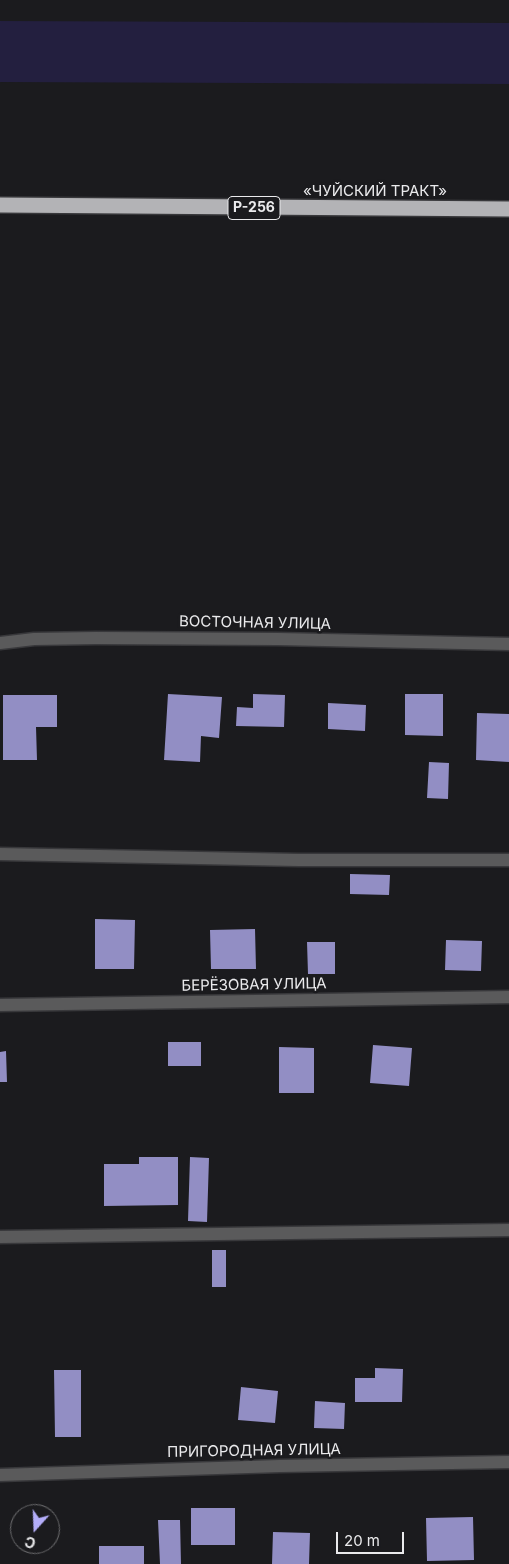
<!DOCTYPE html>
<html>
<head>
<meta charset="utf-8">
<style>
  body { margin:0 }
  #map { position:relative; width:509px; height:1564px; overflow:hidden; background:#1b1b1e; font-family:Inter,sans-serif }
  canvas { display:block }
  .north { position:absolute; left:10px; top:1504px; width:50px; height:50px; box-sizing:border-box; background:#1b1b1e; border:1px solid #6e6e70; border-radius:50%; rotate:200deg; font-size:14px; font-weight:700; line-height:20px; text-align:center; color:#eaeaec }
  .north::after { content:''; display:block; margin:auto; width:18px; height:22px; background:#b3adf9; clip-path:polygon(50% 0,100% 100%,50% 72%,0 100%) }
  .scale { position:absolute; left:336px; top:1532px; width:68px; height:22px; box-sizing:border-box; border:2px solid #eaeaec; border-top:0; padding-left:6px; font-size:15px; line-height:18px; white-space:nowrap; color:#eaeaec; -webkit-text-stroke:4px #1b1b1e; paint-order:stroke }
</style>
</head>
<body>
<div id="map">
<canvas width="509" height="1564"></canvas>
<div class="north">С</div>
<div class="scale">20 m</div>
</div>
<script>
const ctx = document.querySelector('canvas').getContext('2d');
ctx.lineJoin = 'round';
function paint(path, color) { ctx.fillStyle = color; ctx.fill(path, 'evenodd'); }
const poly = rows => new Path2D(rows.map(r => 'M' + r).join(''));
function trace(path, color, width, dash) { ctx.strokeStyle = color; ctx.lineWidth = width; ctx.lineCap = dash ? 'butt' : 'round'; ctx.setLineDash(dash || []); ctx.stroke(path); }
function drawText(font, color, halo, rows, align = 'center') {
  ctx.font = font + ' Inter,sans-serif'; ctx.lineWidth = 5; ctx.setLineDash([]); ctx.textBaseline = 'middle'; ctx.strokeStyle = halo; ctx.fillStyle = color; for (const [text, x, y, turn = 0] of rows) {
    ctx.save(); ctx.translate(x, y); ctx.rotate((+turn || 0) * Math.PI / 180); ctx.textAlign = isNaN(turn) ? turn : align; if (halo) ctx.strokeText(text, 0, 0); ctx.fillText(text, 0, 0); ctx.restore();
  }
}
const green = poly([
  [0,21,509,23,509,84,0,82]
]);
const building = poly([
  [168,694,222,697,219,738,201,736,200,762,164,760],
  [253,694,285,695,284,727,236,726,237,707,253,708],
  [405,694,443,694,443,736,405,735],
  [3,695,57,695,57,727,36,727,37,760,3,760],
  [328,703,366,705,365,731,328,729],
  [477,713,509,714,509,762,476,760],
  [429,762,449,763,448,799,427,798],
  [350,874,390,875,389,895,350,894],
  [95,919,135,920,134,969,95,969],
  [255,929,256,969,211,969,210,930],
  [446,940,482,941,481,971,445,970],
  [307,942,335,942,335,974,308,974],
  [168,1042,201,1042,201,1066,168,1066],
  [373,1045,412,1048,409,1086,370,1083],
  [279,1047,314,1048,314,1093,279,1093],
  [6,1051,7,1082,0,1082,0,1052],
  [139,1157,178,1157,178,1205,104,1206,104,1164,139,1164],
  [190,1157,209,1158,207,1222,188,1221],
  [212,1250,226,1250,226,1287,212,1287],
  [375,1368,403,1369,402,1402,355,1402,355,1378,375,1378],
  [54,1370,81,1370,81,1437,55,1437],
  [241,1387,278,1391,275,1423,238,1420],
  [315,1401,345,1403,344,1429,314,1428],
  [191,1508,235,1508,235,1545,191,1545],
  [473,1517,474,1560,427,1561,426,1518],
  [158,1520,180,1520,181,1564,160,1564],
  [273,1532,310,1533,309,1564,272,1564],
  [99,1546,144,1546,144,1564,99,1564]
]);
const street = poly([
  [0,643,34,639,96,638,278,639,509,644],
  [0,854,298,860,509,860],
  [0,1005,509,997],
  [0,1237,509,1230],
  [0,1475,280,1466,509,1462]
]);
const highway = poly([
  [0,205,509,209]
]);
const shields = [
  [254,208,52]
];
const shieldNames = [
  ["Р-256",254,208]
];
const streetNames = [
  ["«ЧУЙСКИЙ ТРАКТ»",375,191],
  ["ВОСТОЧНАЯ УЛИЦА",255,623,1],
  ["БЕРЁЗОВАЯ УЛИЦА",254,985,-1],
  ["ПРИГОРОДНАЯ УЛИЦА",254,1451,-1]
];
paint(green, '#231f3f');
paint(building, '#928ec4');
trace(street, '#38383b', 15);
trace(highway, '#38383b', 18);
trace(street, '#5a5a5b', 12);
trace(highway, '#b3b3b6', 15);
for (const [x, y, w] of shields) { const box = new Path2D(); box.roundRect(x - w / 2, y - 11.5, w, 23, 4); ctx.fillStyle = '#1b1b1e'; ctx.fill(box); trace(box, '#eaeaec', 1); }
drawText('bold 14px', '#eaeaec', null, shieldNames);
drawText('15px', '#eaeaec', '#1b1b1e', streetNames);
</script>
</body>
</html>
